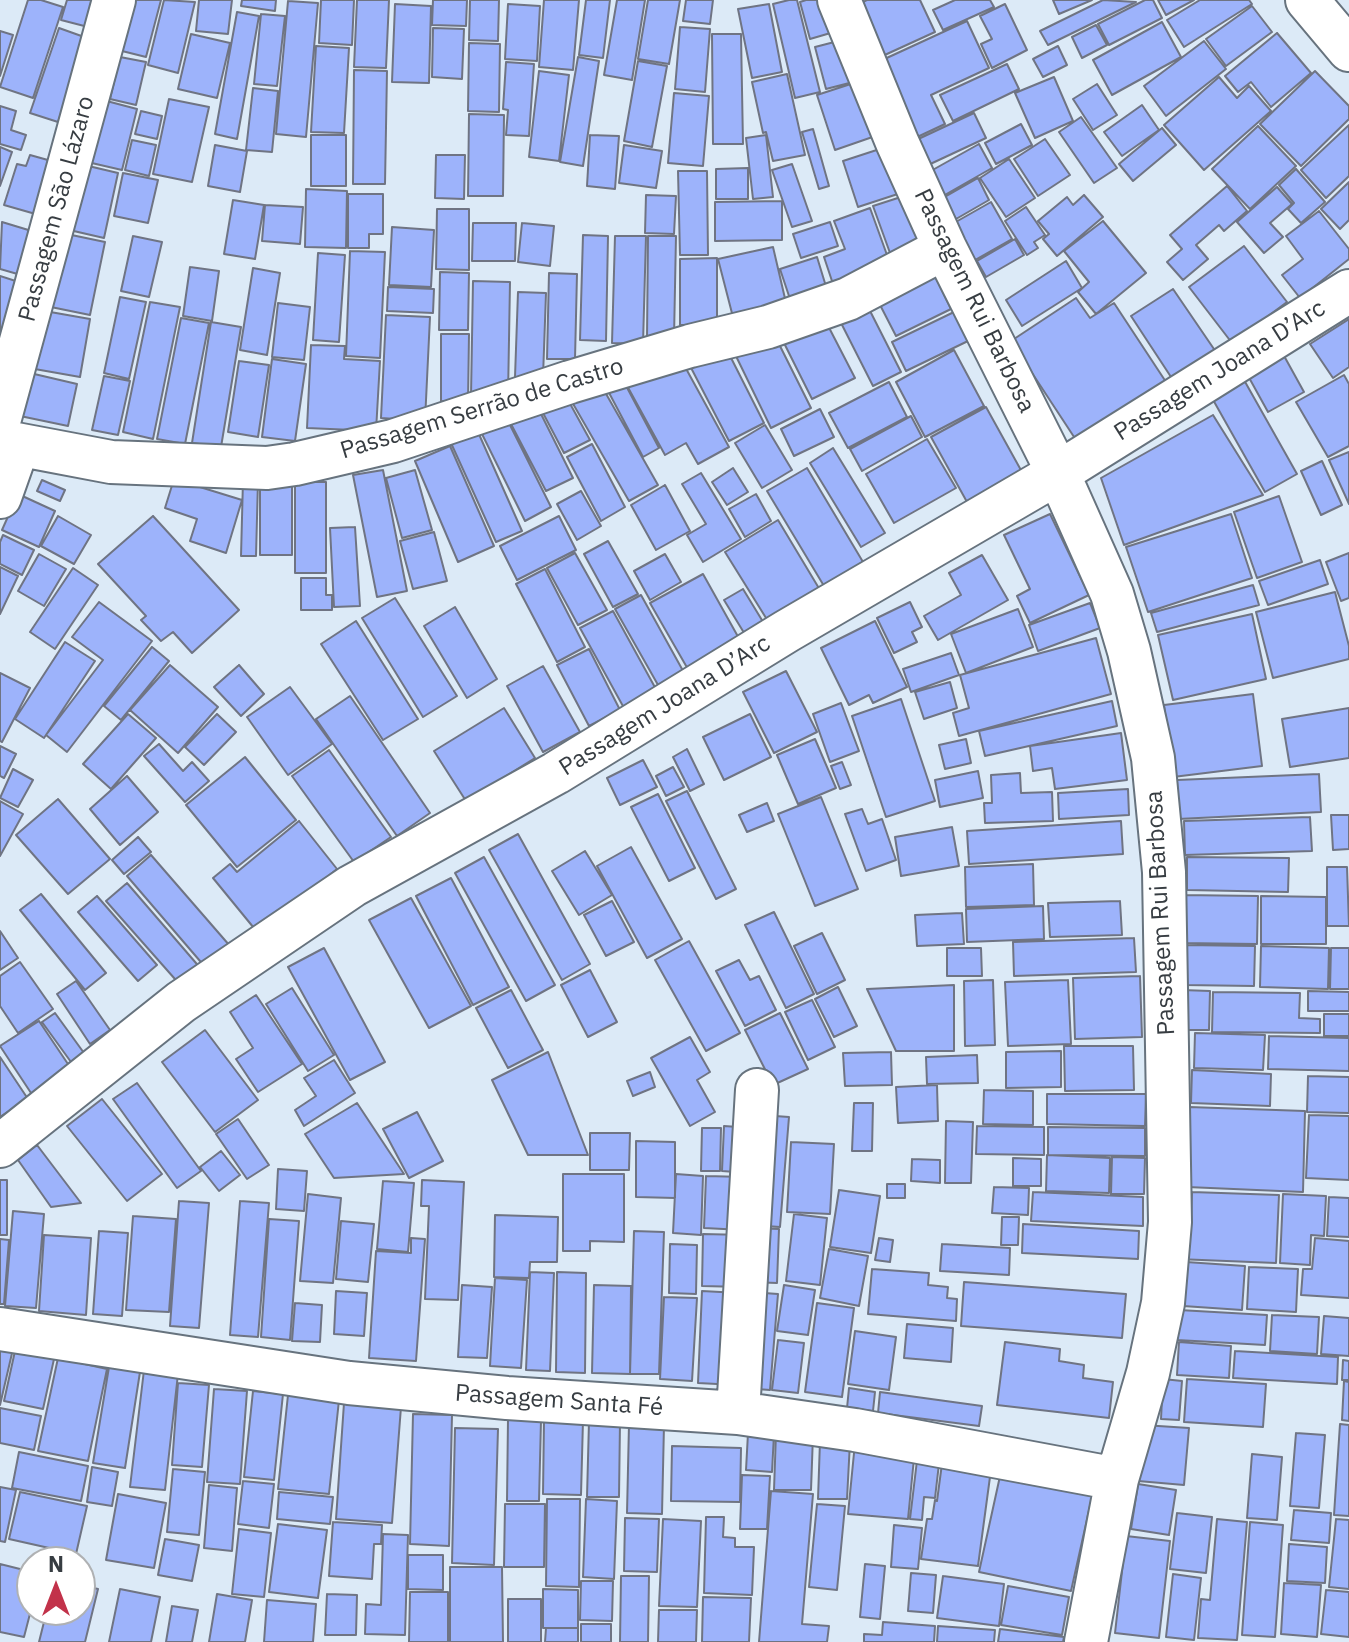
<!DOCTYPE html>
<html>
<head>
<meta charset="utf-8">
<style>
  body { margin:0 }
  #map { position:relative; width:1349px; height:1642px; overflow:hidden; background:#dceaf7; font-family:"IBM Plex Sans",sans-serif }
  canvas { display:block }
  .north { position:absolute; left:16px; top:1546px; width:80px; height:80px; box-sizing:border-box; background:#fff; border:2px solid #afb1b3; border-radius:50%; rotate:0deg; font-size:22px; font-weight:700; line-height:32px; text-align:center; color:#373d42 }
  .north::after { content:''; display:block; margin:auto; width:28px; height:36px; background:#c2324a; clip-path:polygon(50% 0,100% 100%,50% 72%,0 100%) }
</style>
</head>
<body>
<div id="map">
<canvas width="1349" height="1642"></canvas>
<div class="north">N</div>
</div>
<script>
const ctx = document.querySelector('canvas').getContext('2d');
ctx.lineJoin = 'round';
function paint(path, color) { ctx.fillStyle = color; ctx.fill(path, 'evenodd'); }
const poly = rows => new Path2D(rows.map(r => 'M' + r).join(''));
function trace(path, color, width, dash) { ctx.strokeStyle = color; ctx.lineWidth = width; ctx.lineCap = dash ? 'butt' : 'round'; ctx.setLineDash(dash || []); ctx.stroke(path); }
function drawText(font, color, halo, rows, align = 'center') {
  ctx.font = font + ' "IBM Plex Sans",sans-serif'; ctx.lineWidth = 6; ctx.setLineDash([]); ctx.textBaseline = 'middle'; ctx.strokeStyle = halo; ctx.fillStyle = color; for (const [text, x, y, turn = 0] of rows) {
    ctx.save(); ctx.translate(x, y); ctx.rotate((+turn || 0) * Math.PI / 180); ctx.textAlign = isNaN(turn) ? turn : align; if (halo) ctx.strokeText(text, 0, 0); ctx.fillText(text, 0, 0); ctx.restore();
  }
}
const building = poly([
  [28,0,41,0,63,7,33,98,0,87,28,0],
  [67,0,100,0,92,28,61,20,67,0],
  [131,0,161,0,146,57,118,50,131,0],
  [164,0,195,2,178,73,148,65,164,0],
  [199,0,232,0,228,34,196,31,199,0],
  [242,0,276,0,275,11,241,6,242,0],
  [321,0,354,0,352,45,319,43,321,0],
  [357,0,389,0,386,68,354,67,357,0],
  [433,0,467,0,466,26,432,25,433,0],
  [470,0,499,0,498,41,469,40,470,0],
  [544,0,579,0,573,70,539,67,544,0],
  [586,0,610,0,603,58,579,55,586,0],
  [617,0,645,0,632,80,604,75,617,0],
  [648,0,680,0,669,64,638,59,648,0],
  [686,0,713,0,710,24,683,21,686,0],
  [789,0,797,0,820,92,795,98,773,4,789,0],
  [806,0,825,0,834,32,810,39,800,2,806,0],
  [867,0,920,0,935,32,876,59,852,7,867,0],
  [955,0,990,0,994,7,943,30,933,10,955,0],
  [1053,0,1092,0,1059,14,1053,0],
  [1103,0,1136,2,1048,45,1040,31,1103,0],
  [1145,0,1153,0,1162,18,1109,45,1098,24,1145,0],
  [1158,0,1194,0,1166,15,1158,0],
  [1200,0,1249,0,1252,4,1184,47,1167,20,1200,0],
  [288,1,318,3,306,137,276,134,288,1],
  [395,4,431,6,429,83,392,82,395,4],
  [508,4,540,6,537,61,505,59,508,4],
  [769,4,782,72,752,78,738,9,769,4],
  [1005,4,1027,50,992,68,981,44,992,39,980,16,1005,4],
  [1252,6,1272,32,1226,66,1206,39,1252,6],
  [237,12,259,16,237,139,215,134,237,12],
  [261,14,285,16,277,86,254,84,261,14],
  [967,21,989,68,931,95,945,124,913,139,878,62,967,21],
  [1162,22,1181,57,1112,95,1093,60,1162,22],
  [1096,25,1107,45,1082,58,1072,37,1096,25],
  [680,27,710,29,705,92,675,89,680,27],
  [59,28,87,38,58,122,30,113,59,28],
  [433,28,464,29,462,79,432,77,433,28],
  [0,31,13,35,0,76,0,31],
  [1277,33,1311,73,1271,107,1251,82,1238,92,1225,76,1277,33],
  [191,34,230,43,217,98,178,89,191,34],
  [712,34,741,34,743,144,713,144,712,34],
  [850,38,861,80,826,89,815,47,850,38],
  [1204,41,1226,69,1166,116,1144,86,1204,41],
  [469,43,500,44,499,112,468,111,469,43],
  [316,46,349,48,344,133,311,132,316,46],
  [1058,46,1067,65,1043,77,1033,59,1058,46],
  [120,57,146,62,136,105,110,99,120,57],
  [578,57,599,61,583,166,560,162,578,57],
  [638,61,667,66,652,147,624,141,638,61],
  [506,62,534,64,529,136,506,135,508,110,503,109,506,62],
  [1007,64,1019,89,953,121,940,95,1007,64],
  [354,70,387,71,385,184,353,184,354,70],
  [539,71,569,75,559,161,529,157,539,71],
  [1315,71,1349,106,1349,119,1301,166,1260,124,1315,71],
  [787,74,805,155,773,161,766,132,763,133,752,82,787,74],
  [1054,77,1073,121,1035,138,1015,93,1054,77],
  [1219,77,1237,98,1249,86,1271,111,1204,170,1164,125,1219,77],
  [866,79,884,133,835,150,817,95,866,79],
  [1097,84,1117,115,1093,130,1073,99,1097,84],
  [253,88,278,91,272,152,246,150,253,88],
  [674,93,709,96,703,166,668,163,674,93],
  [99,99,137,109,122,170,83,161,99,99],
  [169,99,209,107,192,182,153,174,169,99],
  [1142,105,1159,130,1122,156,1104,132,1142,105],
  [0,106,16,111,11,130,26,135,21,150,0,144,0,106],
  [141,111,162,116,157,139,135,134,141,111],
  [974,113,986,138,926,166,914,141,974,113],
  [469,114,504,115,503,196,468,196,469,114],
  [1081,117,1117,168,1094,183,1059,132,1081,117],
  [1021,124,1032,145,996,164,985,143,1021,124],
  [1349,125,1349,176,1326,198,1301,170,1349,125],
  [1258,126,1296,166,1250,209,1212,169,1258,126],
  [1162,128,1176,145,1133,181,1119,164,1162,128],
  [813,129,829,186,819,189,802,132,813,129],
  [311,135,346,135,346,186,311,186,311,135],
  [590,135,619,136,615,189,587,186,590,135],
  [766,135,773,197,753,199,746,138,766,135],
  [1045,139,1070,175,1038,196,1014,159,1045,139],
  [132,140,156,145,149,176,125,170,132,140],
  [979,144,992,168,943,196,929,172,979,144],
  [215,145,247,151,240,192,208,186,215,145],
  [624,145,662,151,656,188,619,183,624,145],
  [892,145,907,191,858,207,843,161,892,145],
  [0,147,12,152,0,186,0,147],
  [30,155,55,162,39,215,4,205,17,164,26,166,30,155],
  [436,155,465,155,464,199,435,198,436,155],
  [1009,159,1035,198,1006,217,980,178,1009,159],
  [80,164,118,173,104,238,65,229,80,164],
  [792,164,812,221,792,227,772,170,792,164],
  [748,168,748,199,716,199,716,169,748,168],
  [1296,169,1325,202,1301,223,1288,209,1294,203,1279,185,1296,169],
  [678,171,707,171,708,255,680,255,678,171],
  [123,173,158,180,148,223,114,216,123,173],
  [978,178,989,200,956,219,943,198,978,178],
  [1349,182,1349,220,1340,229,1321,209,1349,182],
  [1227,186,1247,211,1224,231,1219,225,1196,245,1208,259,1183,280,1167,262,1182,249,1170,235,1227,186],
  [1277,187,1292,204,1270,223,1283,237,1264,253,1237,222,1277,187],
  [306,189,347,191,346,248,305,247,306,189],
  [348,194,383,194,383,234,369,234,369,248,348,248,348,194],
  [646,195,676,196,674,234,645,233,646,195],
  [1084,195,1103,217,1057,256,1043,239,1049,234,1038,221,1067,197,1073,205,1084,195],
  [904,196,924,252,894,264,873,206,904,196],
  [233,200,264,205,255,259,224,254,233,200],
  [782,201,782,240,715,241,715,202,782,201],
  [991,202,1012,239,975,260,954,223,991,202],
  [265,205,303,207,300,244,262,241,265,205],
  [1026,207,1045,235,1034,242,1038,248,1027,255,1005,221,1026,207],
  [870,208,891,266,834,287,824,257,845,249,834,221,870,208],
  [437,209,469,209,469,270,436,269,437,209],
  [1319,211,1349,249,1349,259,1300,298,1282,275,1303,259,1286,236,1319,211],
  [1103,221,1146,273,1096,314,1078,292,1089,282,1064,251,1103,221],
  [2,222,35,232,21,275,0,269,2,222],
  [830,222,838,246,801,258,793,234,830,222],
  [473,223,516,223,515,261,472,261,473,223],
  [522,223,554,226,550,266,518,262,522,223],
  [392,227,434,230,431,287,389,285,392,227],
  [62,233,105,242,90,315,46,306,62,233],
  [583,235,608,236,606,341,580,340,583,235],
  [133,236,162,242,149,297,121,291,133,236],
  [615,236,646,236,643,344,612,343,615,236],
  [648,236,676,236,674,338,647,338,648,236],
  [1015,239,1024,255,986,277,977,261,1015,239],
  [1244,246,1287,302,1232,343,1189,287,1244,246],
  [773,247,787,307,734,321,718,259,773,247],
  [350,251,385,252,380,358,346,356,350,251],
  [318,253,345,255,339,342,313,340,318,253],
  [817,257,828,293,792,305,780,269,817,257],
  [717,258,717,325,680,325,680,259,717,258],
  [1066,261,1082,288,1022,326,1006,300,1066,261],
  [190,267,219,271,212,321,183,316,190,267],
  [253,268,280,273,267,355,240,350,253,268],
  [440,272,469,273,468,330,439,330,440,272],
  [549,273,577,274,575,359,547,359,549,273],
  [934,274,951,309,896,336,878,301,934,274],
  [0,276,25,284,9,334,0,332,0,276],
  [473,281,510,282,508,397,471,396,473,281],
  [388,287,434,289,433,313,387,311,388,287],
  [1173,289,1216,352,1173,380,1131,316,1173,289],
  [518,292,546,293,543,377,515,377,518,292],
  [120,297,146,302,129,379,104,373,120,297],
  [1076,298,1090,318,1114,303,1168,385,1078,443,1011,341,1076,298],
  [150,302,180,307,153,439,123,432,150,302],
  [278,303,310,307,304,360,272,357,278,303],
  [866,303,901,372,873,386,838,317,866,303],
  [39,310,90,319,80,377,29,368,39,310],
  [954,312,968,341,906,371,892,342,954,312],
  [386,315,430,317,425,421,381,418,386,315],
  [823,316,855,378,812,399,781,337,823,316],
  [181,318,209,323,185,444,157,439,181,318],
  [1349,319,1349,367,1333,378,1310,344,1349,319],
  [211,322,241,327,221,447,192,443,211,322],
  [773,332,811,408,771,428,734,352,773,332],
  [441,334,469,334,468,402,441,401,441,334],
  [724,344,764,423,729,441,688,362,724,344],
  [311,345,345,346,344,359,380,361,376,431,307,428,311,345],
  [954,350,984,406,925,437,896,382,954,350],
  [678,354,729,447,698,464,686,443,665,455,625,382,678,354],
  [1283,354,1304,392,1268,412,1247,374,1283,354],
  [272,359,306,364,295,441,262,437,272,359],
  [239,361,269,365,258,437,228,432,239,361],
  [30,373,77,384,68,426,20,416,30,373],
  [1344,375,1349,384,1349,446,1328,457,1296,402,1344,375],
  [104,376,130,381,118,435,92,430,104,376],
  [623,380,659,448,643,457,607,389,623,380],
  [1244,380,1297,474,1265,492,1212,398,1244,380],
  [889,382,907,417,848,448,829,413,889,382],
  [601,385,658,485,629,501,572,402,601,385],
  [568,400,590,440,564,453,543,413,568,400],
  [986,407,1022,472,967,502,931,437,986,407],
  [820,409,834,437,794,456,781,429,820,409],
  [539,410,573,478,546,491,511,424,539,410],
  [1213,415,1263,495,1124,545,1101,478,1213,415],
  [911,416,922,437,862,471,850,449,911,416],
  [508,421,551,507,525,521,482,434,508,421],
  [765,425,792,470,762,488,735,443,765,425],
  [478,432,522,531,496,542,451,443,478,432],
  [927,439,956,488,894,523,866,474,927,439],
  [592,444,625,507,601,521,567,457,592,444],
  [450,446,494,546,458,562,415,461,450,446],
  [833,448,885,533,861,547,810,463,833,448],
  [1349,452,1349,504,1329,460,1349,452],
  [1322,461,1342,505,1321,515,1301,471,1322,461],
  [733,468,748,492,727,505,712,482,733,468],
  [807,468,866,567,827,591,767,491,807,468],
  [383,470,407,591,377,597,353,475,383,470],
  [415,470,432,530,402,538,386,478,415,470],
  [701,473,741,539,703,562,687,535,706,524,682,484,701,473],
  [174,479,242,500,226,553,190,541,197,519,165,508,174,479],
  [42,480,65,490,60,501,37,491,42,480],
  [243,480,258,480,256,556,241,556,243,480],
  [295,482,326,482,326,573,295,573,295,482],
  [260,484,292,484,292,555,260,555,260,484],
  [665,485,690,531,656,550,631,505,665,485],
  [581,491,601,526,577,540,557,504,581,491],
  [18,494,55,511,39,547,2,530,18,494],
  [756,494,771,521,745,537,729,509,756,494],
  [1279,496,1302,562,1257,578,1234,512,1279,496],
  [1050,514,1089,595,1030,623,1017,596,1030,589,1004,535,1050,514],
  [1231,514,1252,578,1148,612,1126,547,1231,514],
  [58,516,91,535,74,564,41,546,58,516],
  [153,516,239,610,192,653,173,632,161,641,141,620,146,616,98,564,153,516],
  [559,516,576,550,517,580,500,546,559,516],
  [778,520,823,595,771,626,725,552,778,520],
  [355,527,360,606,334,607,330,528,355,527],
  [434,532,447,581,413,589,400,541,434,532],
  [3,535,34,550,22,575,0,564,0,542,3,535],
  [608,541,638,594,613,607,584,554,608,541],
  [575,553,607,610,578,625,547,568,575,553],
  [1349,553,1349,598,1341,601,1326,562,1349,553],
  [39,554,66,569,44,606,18,591,39,554],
  [665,554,681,582,650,600,634,571,665,554],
  [982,555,1008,600,938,640,924,616,961,595,949,573,982,555],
  [1320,560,1328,584,1268,605,1259,581,1320,560],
  [0,567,18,576,0,614,0,567],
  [73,568,98,585,55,649,30,632,73,568],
  [545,569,585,647,557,662,516,584,545,569],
  [703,574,741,642,689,671,650,603,703,574],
  [301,578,326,578,326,595,332,595,332,610,301,610,301,578],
  [1253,585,1259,605,1157,632,1151,613,1253,585],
  [743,589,768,630,749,641,724,600,743,589],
  [1335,592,1349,646,1349,659,1273,678,1256,612,1335,592],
  [641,595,687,678,662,692,615,609,641,595],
  [395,598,457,696,423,717,362,618,395,598],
  [99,602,152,641,67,752,46,735,103,660,72,637,99,602],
  [910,602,922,627,912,632,917,642,894,653,877,618,910,602],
  [1090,603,1100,628,1038,651,1029,625,1090,603],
  [455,607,497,679,467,698,424,626,455,607],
  [1018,609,1033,647,966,673,951,634,1018,609],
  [613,611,657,691,624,708,580,628,613,611],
  [1252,614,1266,679,1173,700,1158,635,1252,614],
  [356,621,418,719,383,740,321,644,356,621],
  [875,621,907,687,873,703,869,695,849,705,821,648,875,621],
  [1096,638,1111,694,959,736,953,713,969,708,960,675,1096,638],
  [65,642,95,661,44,738,15,719,65,642],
  [152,647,169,661,121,720,104,706,152,647],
  [589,649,620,710,589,726,557,665,589,649],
  [951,653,959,675,911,692,903,669,951,653],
  [170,665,218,707,178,753,130,710,170,665],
  [239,665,264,694,241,716,214,687,239,665],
  [543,666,580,732,543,752,507,686,543,666],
  [786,671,817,732,774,753,743,692,786,671],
  [0,673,30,688,2,742,0,741,0,673],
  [950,682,957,708,924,719,915,692,950,682],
  [290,687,332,744,288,775,247,717,290,687],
  [1253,694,1262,766,1173,777,1164,705,1253,694],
  [350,696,430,813,397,836,316,719,350,696],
  [901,699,935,801,886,817,852,716,901,699],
  [1112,701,1117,726,985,756,979,731,1112,701],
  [841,703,859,751,830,762,813,714,841,703],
  [504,708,535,758,466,801,434,751,504,708],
  [1349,708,1349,758,1290,767,1282,719,1349,708],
  [128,714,156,738,111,789,83,764,128,714],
  [217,714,236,732,204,765,185,747,217,714],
  [750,714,771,757,724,780,703,737,750,714],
  [1121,733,1127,780,1055,789,1052,768,1033,771,1030,746,1121,733],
  [815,739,836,788,798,804,777,755,815,739],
  [966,739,971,763,945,769,939,745,966,739],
  [159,744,183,771,192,762,209,781,185,802,144,756,159,744],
  [0,746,16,754,4,778,0,776,0,746],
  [687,749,704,784,690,791,673,757,687,749],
  [329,750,391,837,354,862,292,776,329,750],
  [245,757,296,820,237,867,186,805,245,757],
  [643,760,657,787,620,805,607,778,643,760],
  [842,762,851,785,840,789,831,766,842,762],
  [673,767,684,787,666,796,656,776,673,767],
  [13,769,33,780,18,807,0,798,13,769],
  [978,771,983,798,940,807,935,780,978,771],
  [1020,773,1021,793,1052,792,1053,821,985,823,984,803,992,803,991,775,1020,773],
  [1319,774,1321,812,1178,819,1177,780,1319,774],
  [127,776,158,812,120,845,90,809,127,776],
  [1128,789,1129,815,1059,819,1058,793,1128,789],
  [687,791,736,889,716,899,666,801,687,791],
  [658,794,695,868,669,881,631,807,658,794],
  [821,797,858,889,815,906,778,814,821,797],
  [58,799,110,859,68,894,16,835,58,799],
  [0,801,23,814,0,856,0,801],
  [767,803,774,821,747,832,739,815,767,803],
  [862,809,868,824,882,819,896,860,866,871,845,814,862,809],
  [1331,815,1349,815,1349,849,1333,850,1331,815],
  [1310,817,1312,851,1185,855,1184,821,1310,817],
  [299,821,337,869,258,933,213,878,230,864,237,872,299,821],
  [1121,821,1123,854,969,864,967,831,1121,821],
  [952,827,959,866,901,876,895,837,952,827],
  [518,834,590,964,562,980,489,850,518,834],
  [138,837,151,852,124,874,112,860,138,837],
  [631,847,682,939,647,958,597,866,631,847],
  [585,851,612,895,579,915,552,871,585,851],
  [151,855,230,946,206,968,127,876,151,855],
  [484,857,555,985,526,1001,455,873,484,857],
  [1187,857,1289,858,1288,892,1187,890,1187,857],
  [1033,864,1034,905,966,907,965,867,1033,864],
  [1327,867,1347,867,1349,926,1327,926,1327,867],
  [451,878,509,987,473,1005,416,896,451,878],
  [127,883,202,970,182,987,106,901,127,883],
  [41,894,106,973,85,990,20,910,41,894],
  [1182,895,1258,896,1257,944,1181,943,1182,895],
  [97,896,157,965,138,981,78,912,97,896],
  [1261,896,1326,897,1326,944,1261,944,1261,896],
  [411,898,471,1006,429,1028,369,920,411,898],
  [612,901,634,942,606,956,584,915,612,901],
  [1120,901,1122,935,1050,937,1048,903,1120,901],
  [1043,906,1044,939,967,942,966,909,1043,906],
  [774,912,814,994,786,1008,745,925,774,912],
  [962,913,964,944,917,946,915,915,962,913],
  [0,931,18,958,0,970,0,931],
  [822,933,845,980,817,994,794,946,822,933],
  [1134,938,1136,972,1014,976,1013,942,1134,938],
  [689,941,740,1033,706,1051,655,960,689,941],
  [1185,945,1255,946,1254,986,1184,985,1185,945],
  [1261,946,1329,948,1328,989,1260,987,1261,946],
  [324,948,385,1062,350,1080,288,967,324,948],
  [947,948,981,948,982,976,947,976,947,948],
  [1331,948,1349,948,1349,989,1330,989,1331,948],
  [739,960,750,980,759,976,776,1010,745,1026,716,971,739,960],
  [20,962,53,1009,18,1033,0,1006,0,976,20,962],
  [590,970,617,1022,588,1037,561,985,590,970],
  [1140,976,1142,1037,1075,1039,1073,978,1140,976],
  [993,980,995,1045,965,1046,964,981,993,980],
  [1068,980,1071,1044,1008,1046,1005,982,1068,980],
  [76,981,110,1030,90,1044,57,994,76,981],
  [954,985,954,1051,896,1051,867,989,954,985],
  [838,987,857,1026,834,1037,815,999,838,987],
  [292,988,334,1055,308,1071,266,1004,292,988],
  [511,990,543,1050,508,1068,476,1008,511,990],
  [1182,990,1210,991,1209,1030,1181,1030,1182,990],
  [1308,991,1349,992,1349,1011,1308,1011,1308,991],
  [1213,992,1300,993,1299,1018,1320,1019,1320,1033,1212,1032,1213,992],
  [256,995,302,1064,258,1092,236,1059,253,1048,230,1012,256,995],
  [812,1000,835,1047,808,1060,785,1012,812,1000],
  [55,1013,84,1053,71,1062,42,1022,55,1013],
  [780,1013,808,1069,773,1085,745,1030,780,1013],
  [1324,1014,1349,1014,1349,1036,1324,1036,1324,1014],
  [39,1021,72,1070,33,1096,0,1046,39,1021],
  [205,1030,258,1100,215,1132,162,1062,205,1030],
  [1195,1033,1265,1035,1263,1070,1194,1068,1195,1033],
  [1269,1036,1349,1038,1349,1071,1268,1069,1269,1036],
  [690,1037,710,1072,697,1080,715,1112,690,1126,651,1058,690,1037],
  [1064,1046,1133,1046,1134,1090,1065,1091,1064,1046],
  [1061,1051,1061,1087,1006,1088,1006,1052,1061,1051],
  [548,1052,588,1155,528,1155,492,1080,548,1052],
  [891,1052,892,1085,845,1086,843,1053,891,1052],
  [977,1055,978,1083,927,1084,926,1057,977,1055],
  [0,1057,28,1099,0,1117,0,1057],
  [334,1060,355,1093,304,1126,295,1110,316,1096,304,1078,334,1060],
  [1192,1070,1271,1074,1270,1106,1191,1103,1192,1070],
  [650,1072,655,1087,633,1096,627,1081,650,1072],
  [1308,1076,1349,1077,1349,1113,1307,1112,1308,1076],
  [137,1083,201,1171,177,1188,113,1099,137,1083],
  [937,1085,938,1121,898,1123,896,1087,937,1085],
  [984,1090,1033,1091,1033,1125,983,1124,984,1090],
  [1047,1094,1146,1094,1145,1126,1047,1124,1047,1094],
  [102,1099,162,1174,127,1201,67,1126,102,1099],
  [357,1103,404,1174,334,1178,305,1134,357,1103],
  [854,1103,873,1103,872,1151,852,1151,854,1103],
  [1189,1107,1305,1111,1303,1192,1187,1187,1189,1107],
  [417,1112,443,1161,409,1178,383,1129,417,1112],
  [761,1115,789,1117,780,1227,752,1225,761,1115],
  [1309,1115,1349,1116,1349,1180,1306,1178,1309,1115],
  [238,1119,269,1165,247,1179,216,1134,238,1119],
  [946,1121,973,1122,971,1183,945,1183,946,1121],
  [724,1126,752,1128,749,1173,722,1171,724,1126],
  [977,1126,1044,1127,1044,1155,976,1154,977,1126],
  [1048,1127,1145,1128,1145,1156,1048,1155,1048,1127],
  [702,1128,721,1128,720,1171,701,1171,702,1128],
  [590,1133,630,1133,629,1170,590,1170,590,1133],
  [636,1141,675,1142,675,1198,636,1197,636,1141],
  [791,1142,834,1144,830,1214,787,1212,791,1142],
  [37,1145,81,1203,51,1207,18,1160,37,1145],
  [221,1151,240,1175,219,1191,200,1167,221,1151],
  [1047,1155,1110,1158,1109,1193,1046,1191,1047,1155],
  [1112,1157,1145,1158,1144,1194,1111,1194,1112,1157],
  [1013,1158,1041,1159,1041,1186,1013,1186,1013,1158],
  [912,1159,940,1160,940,1183,911,1181,912,1159],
  [278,1169,307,1171,304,1211,276,1209,278,1169],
  [563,1174,624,1174,624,1242,590,1241,590,1251,563,1251,563,1174],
  [676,1174,703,1176,701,1235,673,1233,676,1174],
  [706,1176,745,1177,743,1230,704,1228,706,1176],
  [0,1180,7,1180,7,1235,0,1235,0,1180],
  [422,1180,464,1182,458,1300,425,1299,429,1206,421,1206,422,1180],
  [383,1181,414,1183,408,1252,377,1249,383,1181],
  [887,1184,905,1184,905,1198,887,1198,887,1184],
  [994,1187,1029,1188,1028,1215,992,1213,994,1187],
  [839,1190,880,1196,871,1253,830,1247,839,1190],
  [1033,1192,1143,1197,1143,1226,1031,1221,1033,1192],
  [1192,1192,1279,1195,1276,1263,1177,1259,1177,1237,1190,1238,1192,1192],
  [308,1194,341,1198,333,1283,300,1281,308,1194],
  [1283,1194,1326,1196,1324,1236,1311,1235,1310,1265,1280,1263,1283,1194],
  [1329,1197,1349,1198,1349,1237,1327,1236,1329,1197],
  [179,1201,209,1203,199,1328,170,1326,179,1201],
  [240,1201,269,1203,258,1337,230,1335,240,1201],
  [13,1211,44,1214,36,1308,5,1306,13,1211],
  [794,1214,827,1218,820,1285,786,1281,794,1214],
  [495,1215,558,1217,557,1262,530,1262,529,1278,494,1277,495,1215],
  [133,1216,176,1219,169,1312,126,1310,133,1216],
  [1002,1217,1019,1217,1018,1245,1001,1245,1002,1217],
  [269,1219,299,1221,290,1340,261,1337,269,1219],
  [341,1221,374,1224,368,1282,336,1279,341,1221],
  [1023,1224,1139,1231,1138,1259,1022,1253,1023,1224],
  [752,1228,779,1229,777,1283,750,1282,752,1228],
  [99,1231,128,1233,122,1316,93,1314,99,1231],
  [634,1231,664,1232,659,1374,630,1374,634,1231],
  [703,1234,745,1235,743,1287,702,1286,703,1234],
  [44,1235,91,1238,86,1315,39,1311,44,1235],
  [411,1238,425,1239,416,1361,369,1358,376,1251,411,1253,411,1238],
  [879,1238,893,1240,890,1262,875,1260,879,1238],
  [1315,1238,1349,1241,1349,1298,1301,1295,1303,1269,1312,1269,1315,1238],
  [0,1239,9,1240,4,1304,0,1304,0,1239],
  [670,1244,697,1245,696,1294,669,1293,670,1244],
  [942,1244,1010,1248,1009,1275,940,1271,942,1244],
  [829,1249,868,1256,859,1306,820,1298,829,1249],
  [1186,1262,1245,1266,1242,1310,1183,1306,1186,1262],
  [1249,1267,1298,1269,1296,1312,1247,1309,1249,1267],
  [872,1269,929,1273,928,1285,948,1287,947,1298,957,1299,956,1321,868,1314,872,1269],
  [530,1272,554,1273,550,1371,526,1370,530,1272],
  [557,1272,586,1273,585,1373,556,1372,557,1272],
  [495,1278,527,1280,521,1368,490,1366,495,1278],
  [964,1282,1126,1294,1122,1338,961,1326,964,1282],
  [462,1285,492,1287,487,1358,458,1357,462,1285],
  [594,1285,631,1286,630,1374,592,1373,594,1285],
  [784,1285,815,1290,808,1335,777,1331,784,1285],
  [336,1291,367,1293,364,1336,334,1334,336,1291],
  [702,1291,739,1293,736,1385,698,1383,702,1291],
  [750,1292,778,1294,770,1390,743,1388,750,1292],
  [664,1297,697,1298,692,1381,660,1379,664,1297],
  [295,1303,322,1305,320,1342,292,1341,295,1303],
  [817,1303,854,1308,842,1397,805,1392,817,1303],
  [1179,1310,1267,1315,1265,1345,1177,1340,1179,1310],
  [1272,1315,1319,1317,1317,1354,1270,1351,1272,1315],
  [1324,1316,1349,1318,1349,1356,1321,1354,1324,1316],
  [907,1324,953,1328,951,1362,904,1358,907,1324],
  [855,1331,896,1337,889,1390,848,1384,855,1331],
  [778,1340,804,1343,798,1393,772,1390,778,1340],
  [1005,1342,1060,1349,1059,1361,1084,1365,1083,1378,1113,1382,1109,1418,997,1405,1005,1342],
  [1179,1342,1231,1346,1229,1378,1177,1375,1179,1342],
  [0,1346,13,1349,0,1405,0,1346],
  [15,1351,54,1359,43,1409,4,1401,15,1351],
  [1235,1351,1338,1357,1337,1384,1233,1378,1235,1351],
  [58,1358,107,1369,88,1461,38,1451,58,1358],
  [1343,1360,1349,1361,1349,1380,1342,1380,1343,1360],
  [109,1367,140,1372,125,1468,93,1463,109,1367],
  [144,1370,178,1374,165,1490,130,1487,144,1370],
  [1163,1379,1182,1381,1179,1420,1161,1419,1163,1379],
  [1187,1379,1266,1384,1263,1427,1184,1422,1187,1379],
  [1344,1381,1349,1382,1349,1421,1342,1420,1344,1381],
  [178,1383,209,1385,202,1467,172,1465,178,1383],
  [849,1388,875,1392,873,1411,847,1408,849,1388],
  [214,1389,247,1391,240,1484,207,1482,214,1389],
  [253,1391,283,1394,274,1480,244,1477,253,1391],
  [880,1392,982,1406,979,1426,878,1413,880,1392],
  [288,1395,339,1400,329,1494,278,1489,288,1395],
  [344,1403,401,1407,392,1523,336,1519,344,1403],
  [0,1408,41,1416,34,1450,0,1443,0,1408],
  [413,1414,452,1415,449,1546,410,1544,413,1414],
  [508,1419,541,1420,539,1501,507,1501,508,1419],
  [544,1419,583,1420,581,1495,543,1494,544,1419],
  [589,1421,620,1422,619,1497,587,1497,589,1421],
  [629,1424,664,1425,662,1514,627,1513,629,1424],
  [1340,1424,1349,1425,1349,1516,1334,1515,1340,1424],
  [1143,1425,1189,1428,1184,1485,1138,1481,1143,1425],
  [455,1428,498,1429,494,1565,452,1563,455,1428],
  [748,1433,774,1434,772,1472,746,1470,748,1433],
  [776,1433,813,1435,811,1490,774,1490,776,1433],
  [1296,1433,1325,1435,1319,1508,1290,1506,1296,1433],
  [820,1441,850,1442,847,1499,818,1499,820,1441],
  [855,1443,915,1448,908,1519,848,1514,855,1443],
  [672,1446,741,1448,740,1502,671,1501,672,1446],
  [19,1452,88,1466,81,1501,12,1488,19,1452],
  [918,1452,940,1455,935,1498,924,1497,922,1520,910,1519,918,1452],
  [1252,1454,1282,1457,1277,1520,1247,1518,1252,1454],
  [943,1456,992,1462,978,1566,921,1559,927,1519,932,1519,935,1500,937,1501,943,1456],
  [92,1467,118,1472,112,1506,87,1502,92,1467],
  [1002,1467,1094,1488,1071,1591,979,1572,1002,1467],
  [173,1469,205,1472,199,1535,167,1532,173,1469],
  [742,1475,770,1476,767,1529,740,1529,742,1475],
  [243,1481,274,1484,269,1528,238,1524,243,1481],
  [1138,1484,1176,1490,1169,1535,1131,1529,1138,1484],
  [209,1485,237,1488,232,1551,204,1548,209,1485],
  [0,1487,16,1490,5,1542,0,1541,0,1487],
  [771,1491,813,1494,802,1624,829,1626,827,1642,759,1642,771,1491],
  [20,1492,87,1506,76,1554,9,1539,20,1492],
  [279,1492,333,1497,330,1524,277,1519,279,1492],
  [118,1494,166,1503,154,1568,106,1560,118,1494],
  [547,1499,580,1499,579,1587,546,1586,547,1499],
  [586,1499,617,1501,614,1579,583,1577,586,1499],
  [505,1504,545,1504,544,1567,504,1567,505,1504],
  [817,1504,845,1506,837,1590,809,1587,817,1504],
  [1294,1510,1331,1513,1329,1543,1291,1540,1294,1510],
  [1177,1513,1212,1517,1206,1573,1170,1569,1177,1513],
  [706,1517,724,1517,723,1537,735,1538,735,1547,754,1547,752,1595,704,1593,706,1517],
  [625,1518,659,1519,657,1572,624,1571,625,1518],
  [663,1519,701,1521,697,1607,659,1606,663,1519],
  [1217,1519,1247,1522,1237,1640,1198,1638,1201,1599,1210,1600,1217,1519],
  [1336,1519,1349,1520,1349,1589,1329,1587,1336,1519],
  [333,1522,382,1525,381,1544,374,1544,372,1579,329,1576,333,1522],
  [1250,1522,1283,1525,1275,1637,1242,1635,1250,1522],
  [278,1524,327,1530,318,1598,269,1592,278,1524],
  [894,1525,922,1528,918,1569,891,1567,894,1525],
  [239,1529,271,1533,264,1597,232,1594,239,1529],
  [383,1534,408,1535,405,1635,365,1634,366,1604,381,1605,383,1534],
  [1126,1536,1170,1541,1159,1638,1115,1633,1126,1536],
  [165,1539,199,1545,192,1581,158,1575,165,1539],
  [1289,1544,1327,1547,1325,1583,1287,1581,1289,1544],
  [408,1555,443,1555,443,1590,408,1589,408,1555],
  [0,1564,32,1572,32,1606,24,1637,0,1632,0,1564],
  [865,1564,885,1566,880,1619,860,1617,865,1564],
  [450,1567,502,1567,503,1642,450,1642,450,1567],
  [911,1573,936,1575,933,1613,908,1611,911,1573],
  [1173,1574,1201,1578,1194,1640,1166,1637,1173,1574],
  [621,1576,649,1576,648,1642,620,1642,621,1576],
  [943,1576,1004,1584,999,1626,937,1618,943,1576],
  [581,1581,613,1581,612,1621,580,1620,581,1581],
  [1284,1583,1321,1585,1317,1637,1281,1634,1284,1583],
  [80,1585,98,1589,85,1642,39,1642,47,1610,80,1610,80,1585],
  [1008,1586,1069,1597,1062,1635,1001,1625,1008,1586],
  [120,1589,160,1597,151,1642,109,1642,120,1589],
  [543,1589,578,1590,578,1628,543,1628,543,1589],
  [1326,1590,1349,1592,1349,1637,1321,1634,1326,1590],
  [410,1592,448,1592,448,1642,409,1642,410,1592],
  [217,1594,252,1600,245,1642,209,1642,217,1594],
  [327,1594,357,1595,356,1635,325,1635,327,1594],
  [703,1597,751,1598,749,1642,702,1642,703,1597],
  [508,1599,541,1599,541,1642,508,1642,508,1599],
  [267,1600,316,1604,313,1642,264,1642,267,1600],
  [172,1606,198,1610,192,1642,166,1642,172,1606],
  [659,1610,697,1610,696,1642,658,1642,659,1610],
  [883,1622,935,1626,934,1642,864,1642,864,1634,882,1635,883,1622],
  [581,1624,611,1624,611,1642,581,1642,581,1624],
  [938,1626,995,1630,994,1642,937,1642,938,1626],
  [546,1628,578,1628,578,1642,545,1642,546,1628],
  [1000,1629,1064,1637,1063,1642,998,1642,1000,1629]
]);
const minor = poly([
  [839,0,897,142,945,248,1058,473,1112,594,1129,651,1153,758,1164,872,1170,1222,1163,1303,1148,1373,1117,1479,1086,1642],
  [1307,0,1349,50],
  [0,418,114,0],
  [0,441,111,462,267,468,295,464,393,441,570,382,690,346,768,327,848,299,945,248],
  [0,497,18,446],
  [0,1146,181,1002,352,886,556,773,787,631,1058,473,1349,291],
  [0,1329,349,1383,507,1398,738,1413,855,1430,1117,1479],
  [738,1413,757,1090]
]);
const streetNames = [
  ["Passagem São Lázaro",57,209,-75],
  ["Passagem Rui Barbosa",974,301,64],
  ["Passagem Joana D’Arc",1220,371,-32],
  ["Passagem Serrão de Castro",482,409,-17],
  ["Passagem Joana D’Arc",665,706,-32],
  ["Passagem Rui Barbosa",1161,913,-93],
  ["Passagem Santa Fé",559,1401,4]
];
paint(building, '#9db3fb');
trace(building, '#6f7483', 2);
trace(minor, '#67737e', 46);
trace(minor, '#fff', 42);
drawText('24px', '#373d42', '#fff', streetNames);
</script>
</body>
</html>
